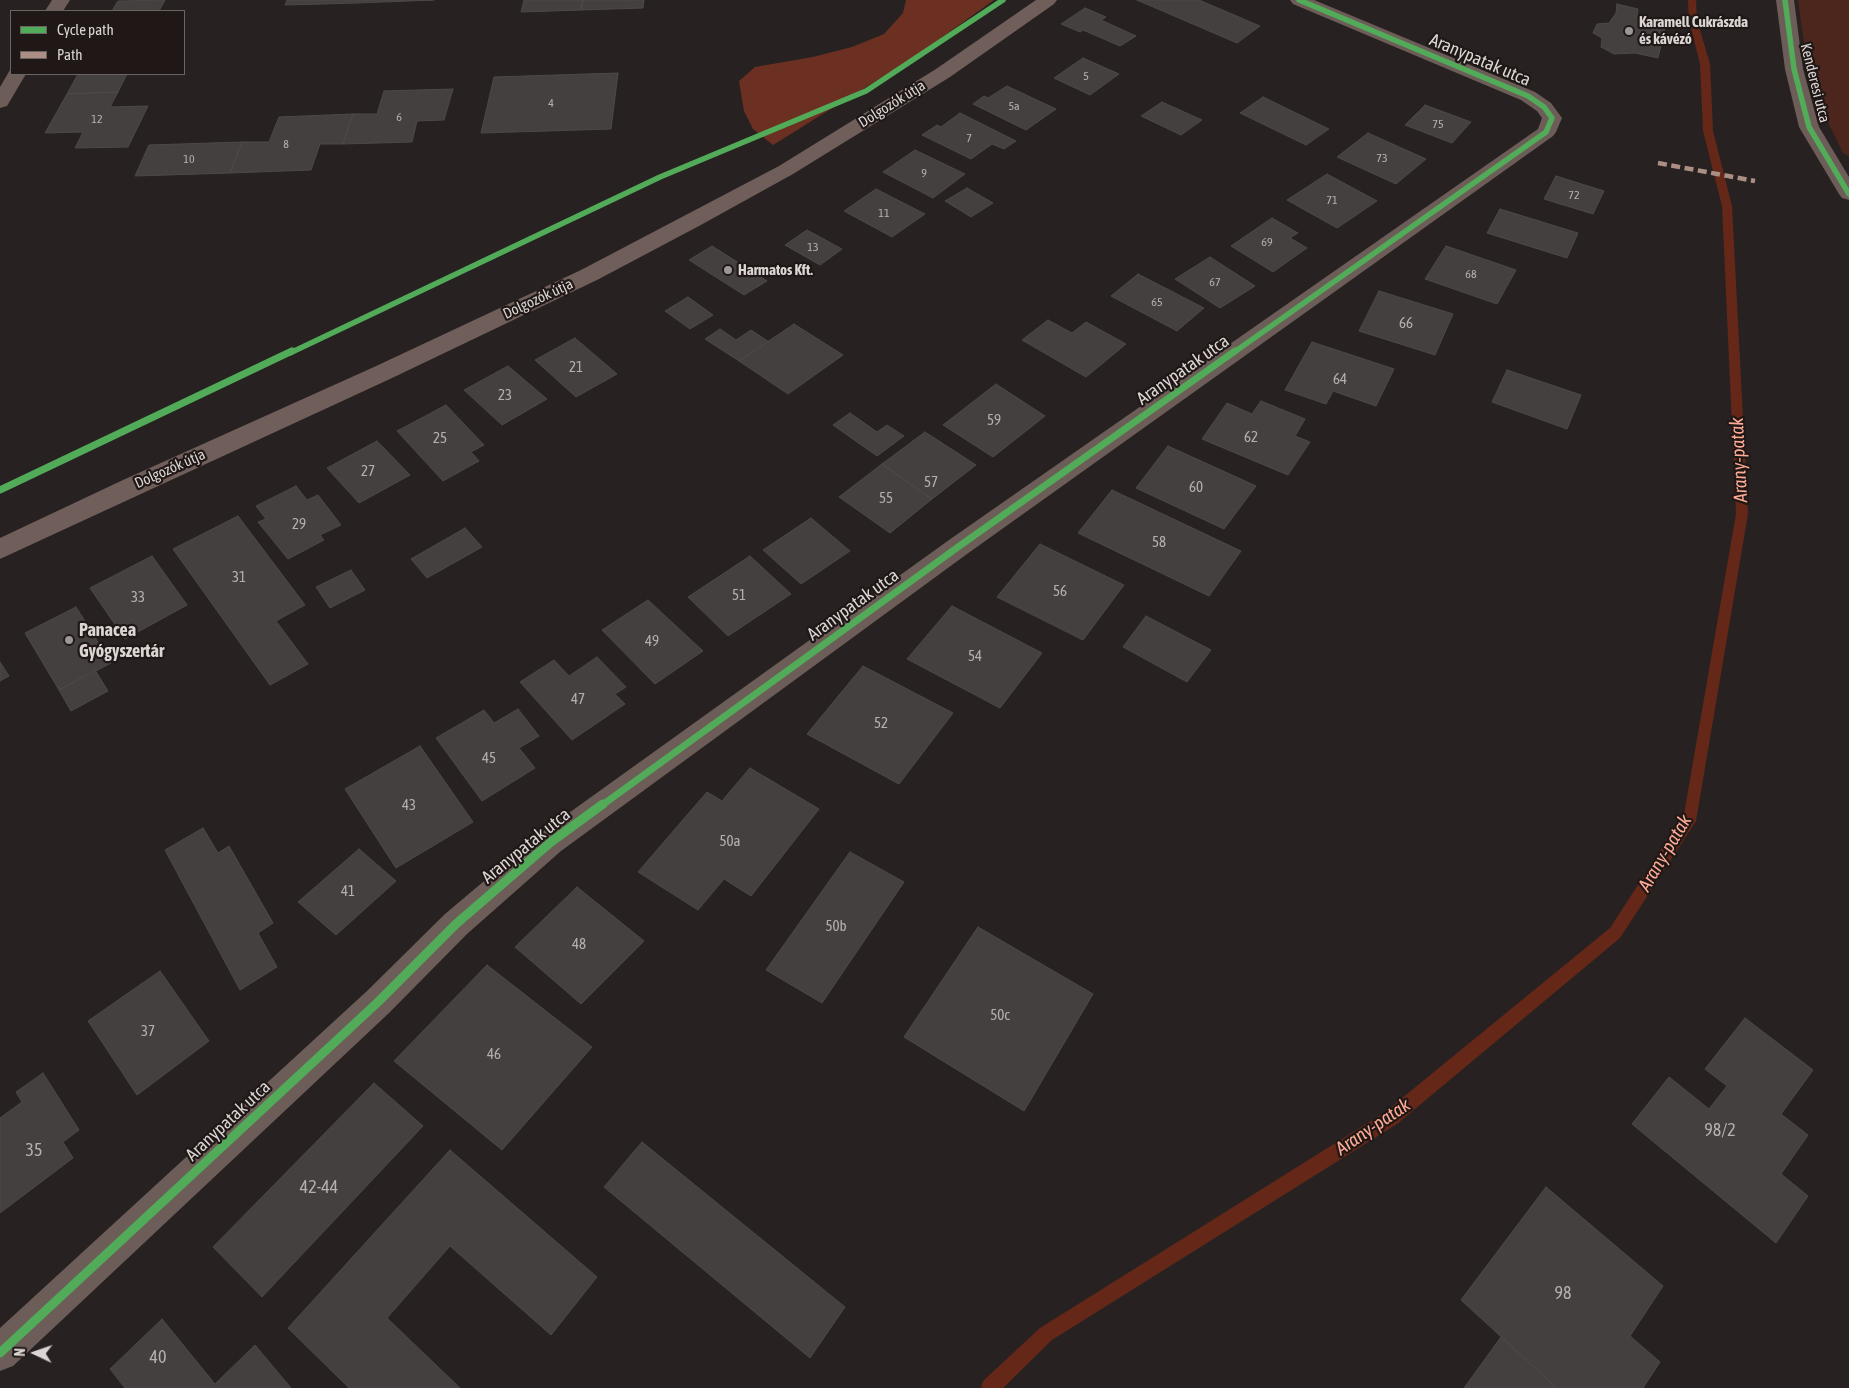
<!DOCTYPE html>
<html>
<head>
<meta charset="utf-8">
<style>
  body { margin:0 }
  #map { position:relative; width:1849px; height:1388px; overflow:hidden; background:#272221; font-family:"Asap Condensed",sans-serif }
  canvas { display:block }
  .legend { position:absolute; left:10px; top:10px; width:175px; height:65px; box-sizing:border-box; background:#1f1816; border:1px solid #6a6462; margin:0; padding:6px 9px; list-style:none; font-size:15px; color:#dbd5d4 }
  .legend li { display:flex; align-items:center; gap:10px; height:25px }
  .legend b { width:25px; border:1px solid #6a6462 }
  .north { position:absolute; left:10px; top:1328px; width:50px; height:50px; -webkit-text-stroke:4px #1f1816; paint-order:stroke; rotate:273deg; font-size:14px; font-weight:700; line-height:20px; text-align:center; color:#dbd5d4 }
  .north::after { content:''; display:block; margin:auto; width:18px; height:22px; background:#dbd5d4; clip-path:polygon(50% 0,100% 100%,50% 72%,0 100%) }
</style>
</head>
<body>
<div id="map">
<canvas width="1849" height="1388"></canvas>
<ul class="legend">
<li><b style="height:6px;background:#51ab58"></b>Cycle path</li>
<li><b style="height:6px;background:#ac8f84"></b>Path</li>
</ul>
<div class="north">N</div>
</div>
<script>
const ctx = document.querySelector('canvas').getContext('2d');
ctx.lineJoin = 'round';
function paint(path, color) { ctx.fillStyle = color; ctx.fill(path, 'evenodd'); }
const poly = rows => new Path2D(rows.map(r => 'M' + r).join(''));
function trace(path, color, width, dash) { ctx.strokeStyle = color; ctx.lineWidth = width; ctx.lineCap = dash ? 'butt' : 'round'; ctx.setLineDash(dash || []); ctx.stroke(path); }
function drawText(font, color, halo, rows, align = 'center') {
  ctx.font = font + ' "Asap Condensed",sans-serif'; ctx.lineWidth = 4.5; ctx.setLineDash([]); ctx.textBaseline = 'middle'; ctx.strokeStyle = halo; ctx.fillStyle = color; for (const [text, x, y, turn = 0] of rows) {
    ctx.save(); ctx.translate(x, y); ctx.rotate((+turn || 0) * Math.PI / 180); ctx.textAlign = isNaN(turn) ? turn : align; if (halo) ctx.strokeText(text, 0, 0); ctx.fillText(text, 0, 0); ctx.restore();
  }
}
const green = poly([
  [1798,0,1849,0,1849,156,1843,153,1810,86]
]);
const forest = poly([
  [906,0,994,0,916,56,773,145,753,129,744,111,739,81,755,67,813,57,852,47,884,34,903,13]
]);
const stream = poly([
  [1688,0,1696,0,1697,20,1710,64,1713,131,1732,206,1748,514,1696,821,1620,938,1397,1124,1052,1340,1003,1388,981,1388,983,1381,1040,1328,1385,1112,1610,928,1684,814,1736,514,1722,206,1703,131,1700,64,1689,20,1688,0]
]);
const building = poly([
  [165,0,159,11,112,11,118,1,165,0],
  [287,0,358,0,357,3,285,5,287,0],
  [358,0,434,0,357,3,358,0],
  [524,0,583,0,581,10,521,12,524,0],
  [583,0,644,0,643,8,581,10,583,0],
  [1137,0,1199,0,1260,26,1237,43,1137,0],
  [1617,4,1638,9,1637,19,1646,26,1665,29,1658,58,1635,53,1614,54,1601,47,1602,38,1593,33,1597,24,1609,23,1616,13,1617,4],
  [1085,8,1106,17,1101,20,1136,36,1120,46,1083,30,1080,32,1061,24,1085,8],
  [1083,58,1119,74,1090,95,1054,78,1083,58],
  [618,73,611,129,481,133,494,77,618,73],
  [78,74,127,74,118,92,67,94,78,74],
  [1007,86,1056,109,1026,130,973,104,984,96,988,98,1007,86],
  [453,89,444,120,417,121,412,142,343,144,353,114,377,114,384,91,453,89],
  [118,92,110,107,148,106,128,147,75,148,83,132,45,133,67,94,118,92],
  [1263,97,1329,129,1306,145,1240,113,1263,97],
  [1162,102,1202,120,1181,135,1141,116,1162,102],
  [1425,105,1471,122,1452,143,1405,125,1425,105],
  [960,113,1016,141,1004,149,992,144,971,159,922,135,937,125,941,127,960,113],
  [353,114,343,144,320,144,311,170,230,173,242,142,269,142,279,117,353,114],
  [1368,133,1426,159,1396,184,1337,157,1368,133],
  [242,142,230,173,135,176,149,145,242,142],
  [915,150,965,174,933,198,883,172,915,150],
  [1327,174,1377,201,1337,228,1287,200,1327,174],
  [1556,176,1604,191,1593,214,1544,199,1556,176],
  [967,188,993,203,971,217,945,201,967,188],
  [876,189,925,214,892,237,844,211,876,189],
  [1500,209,1578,233,1567,258,1487,233,1500,209],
  [1272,218,1298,233,1290,238,1307,248,1273,272,1231,246,1272,218],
  [807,230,842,249,820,265,785,245,807,230],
  [712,246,767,281,744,295,689,260,712,246],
  [1446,246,1516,270,1497,304,1425,279,1446,246],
  [1210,257,1255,286,1220,308,1175,279,1210,257],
  [1138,274,1204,308,1177,331,1111,296,1138,274],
  [1379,291,1453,314,1435,355,1359,331,1379,291],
  [688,297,713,315,690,329,665,311,688,297],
  [1048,320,1072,333,1086,322,1126,344,1086,377,1022,340,1048,320],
  [794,324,843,355,788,394,739,361,794,324],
  [720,329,736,340,751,330,769,342,739,361,705,339,720,329],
  [575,338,617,374,576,397,535,360,575,338],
  [1312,342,1394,369,1376,406,1333,391,1326,404,1285,390,1312,342],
  [508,366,547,399,502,425,464,390,508,366],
  [1507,370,1581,395,1567,429,1492,402,1507,370],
  [996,384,1045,416,993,457,943,425,996,384],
  [1261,401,1305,419,1295,436,1310,442,1288,475,1202,439,1227,403,1252,414,1261,401],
  [446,405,484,445,471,452,479,461,443,481,397,431,446,405],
  [850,413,877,432,887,425,904,436,877,456,833,425,850,413],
  [925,432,976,465,932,499,882,464,925,432],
  [377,441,410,475,359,503,327,468,377,441],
  [1168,446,1256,486,1224,529,1136,488,1168,446],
  [882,464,932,499,890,533,839,497,882,464],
  [296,486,307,500,318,495,341,525,320,535,324,540,288,559,258,522,266,519,256,506,296,486],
  [1112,490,1241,551,1209,596,1078,533,1112,490],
  [238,516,305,605,276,621,308,664,270,685,173,549,238,516],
  [811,518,850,551,801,584,763,550,811,518],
  [465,528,482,547,427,578,411,559,465,528],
  [1040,544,1124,585,1083,640,997,597,1040,544],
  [152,556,187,605,125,639,90,588,152,556],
  [750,556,791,594,728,636,688,597,750,556],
  [351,570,365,590,330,608,316,587,351,570],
  [648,600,703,651,655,684,602,630,648,600],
  [952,606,1042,653,1000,708,907,659,952,606],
  [76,607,111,663,59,690,25,633,76,607],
  [1146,616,1211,650,1187,682,1123,647,1146,616],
  [597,657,626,687,615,694,625,704,572,740,520,682,554,660,569,676,597,657],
  [0,662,9,676,0,681,0,662],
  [863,666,953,713,899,784,807,734,863,666],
  [95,670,108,691,71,711,59,690,95,670],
  [518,709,539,736,519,748,535,768,482,801,436,738,484,710,494,723,518,709],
  [420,746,473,822,396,868,345,789,420,746],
  [750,768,819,809,751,896,724,879,698,910,638,872,707,792,722,801,750,768],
  [203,828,218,853,229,846,273,923,258,933,277,967,240,990,165,850,203,828],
  [359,849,396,881,336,935,298,902,359,849],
  [850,852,904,882,822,1003,766,970,850,852],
  [577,887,644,941,581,1004,515,947,577,887],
  [978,927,1093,994,1024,1111,904,1037,978,927],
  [487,965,592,1047,502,1150,394,1061,487,965],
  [160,971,209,1041,137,1095,88,1021,160,971],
  [1745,1018,1813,1070,1781,1114,1808,1135,1781,1174,1808,1196,1776,1243,1632,1124,1669,1077,1709,1109,1727,1086,1705,1069,1745,1018],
  [43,1073,79,1130,63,1142,73,1158,0,1213,0,1118,22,1102,16,1092,43,1073],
  [374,1083,423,1126,262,1297,213,1247,374,1083],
  [642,1142,845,1307,810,1358,604,1187,642,1142],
  [450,1150,597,1277,551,1335,450,1246,387,1318,460,1388,349,1388,288,1328,450,1150],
  [1546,1187,1663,1286,1630,1336,1660,1362,1643,1388,1557,1388,1461,1300,1546,1187],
  [162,1319,215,1384,255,1345,291,1388,125,1388,110,1369,162,1319],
  [1501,1337,1557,1388,1464,1388,1501,1337]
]);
const minor = poly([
  [52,0,70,0,63,11,45,11,52,0],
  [1290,0,1314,0,1535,92,1551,103,1562,118,1556,132,1553,136,967,554,561,851,467,934,389,1013,13,1366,0,1371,0,1328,367,991,445,914,541,833,949,540,1538,129,1542,118,1537,111,1521,100,1293,4,1290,0],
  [1776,0,1794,0,1803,69,1819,127,1849,177,1849,200,1842,198,1839,194,1799,127,1785,69,1776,0],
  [10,70,11,74,26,74,7,106,0,108,0,87,10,70]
]);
const secondary = poly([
  [1036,0,1057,0,1054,4,950,77,793,174,699,226,597,280,390,379,0,559,0,538,123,480,374,367,581,270,779,166,936,69,1036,0]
]);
const quiet = poly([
  [1658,163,1755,181]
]);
const cyclewayFar2 = poly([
  [1785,0,1794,69,1809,127,1849,194],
  [290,353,660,177,866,91,1003,0],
  [1233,353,1546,132,1552,118,1544,107,1528,96,1299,0]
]);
const cyclewayFar1 = poly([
  [0,490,292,351],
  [601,806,958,547,1235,351]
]);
const cycleway = poly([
  [0,1353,378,1002,456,924,551,842,603,804]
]);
const markers = [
  [1629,31,5,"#9c9695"],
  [728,270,5,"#9c9695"],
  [69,640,5,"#9c9695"]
];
const farNumbernames = [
  ["5",1086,76],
  ["4",551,103],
  ["5a",1014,106],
  ["6",399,117],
  ["12",97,119],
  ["75",1438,124],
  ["7",969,138],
  ["8",286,144],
  ["73",1382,158],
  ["10",189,159],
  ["9",924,173],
  ["72",1574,195],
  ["71",1332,200],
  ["11",884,213],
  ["69",1267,242],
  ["13",813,247],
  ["68",1471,274],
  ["67",1215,282],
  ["65",1157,302]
];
const farPoinames = [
  ["Karamell Cukrászda",1639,22],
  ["és kávézó",1639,39],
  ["Harmatos Kft.",738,270]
];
const farStreetnames = [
  ["Kenderesi utca",1815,83,76],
  ["Dolgozók útja",892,104,-32],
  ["Dolgozók útja",538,299,-25],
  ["Dolgozók útja",170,469,-24]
];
const numberNames = [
  ["66",1406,323],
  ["21",576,367],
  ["64",1340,379],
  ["23",505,395],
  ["59",994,420],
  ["62",1251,437],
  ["25",440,438],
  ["27",368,471],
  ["57",931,482],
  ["60",1196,487],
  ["55",886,498],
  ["29",299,524],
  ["58",1159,542],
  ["31",239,577],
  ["56",1060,591],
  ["51",739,595],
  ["33",138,597],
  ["49",652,641],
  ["54",975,656],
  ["47",578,699],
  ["52",881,723],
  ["45",489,758],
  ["43",409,805],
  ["50a",730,841],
  ["41",348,891],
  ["50b",836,926],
  ["48",579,944],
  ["50c",1000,1015],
  ["37",148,1031],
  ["46",494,1054]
];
const streetNames = [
  ["Aranypatak utca",1480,60,23],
  ["Aranypatak utca",1183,370,-35],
  ["Aranypatak utca",853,605,-36],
  ["Aranypatak utca",526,846,-39],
  ["Aranypatak utca",228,1121,-43]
];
const poiNames = [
  ["Panacea",79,630],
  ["Gyógyszertár",79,651]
];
const nearNumbernames = [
  ["98/2",1720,1130],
  ["35",34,1150],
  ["42-44",319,1187],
  ["98",1563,1293],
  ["40",158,1357]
];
const waterNames = [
  ["Arany-patak",1739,460,-93],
  ["Arany-patak",1665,853,-59],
  ["Arany-patak",1373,1127,-34]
];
paint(green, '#4c261d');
paint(forest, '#6b3022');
paint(stream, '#642718');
paint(building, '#44403f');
trace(building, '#4d4948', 1);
paint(minor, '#6d5d58');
paint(secondary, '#705e5a');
trace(quiet, '#ac8f84', 4.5, [9, 4.5]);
trace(cyclewayFar2, '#51ab58', 5.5);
trace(cyclewayFar1, '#51ab58', 7);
trace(cycleway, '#51ab58', 9);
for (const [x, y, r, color] of markers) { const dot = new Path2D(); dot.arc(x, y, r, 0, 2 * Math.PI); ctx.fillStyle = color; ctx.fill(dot); trace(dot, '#1f1816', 2); }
drawText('12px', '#b5b0af', null, farNumbernames);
drawText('bold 15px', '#dbd5d4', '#1f1816', farPoinames, 'left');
drawText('15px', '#dbd5d4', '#1f1816', farStreetnames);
drawText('15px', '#b5b0af', null, numberNames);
drawText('18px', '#dbd5d4', '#1f1816', streetNames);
drawText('bold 18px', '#dbd5d4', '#1f1816', poiNames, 'left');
drawText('18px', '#b5b0af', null, nearNumbernames);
drawText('italic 19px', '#feaa95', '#1f1816', waterNames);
</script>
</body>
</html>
